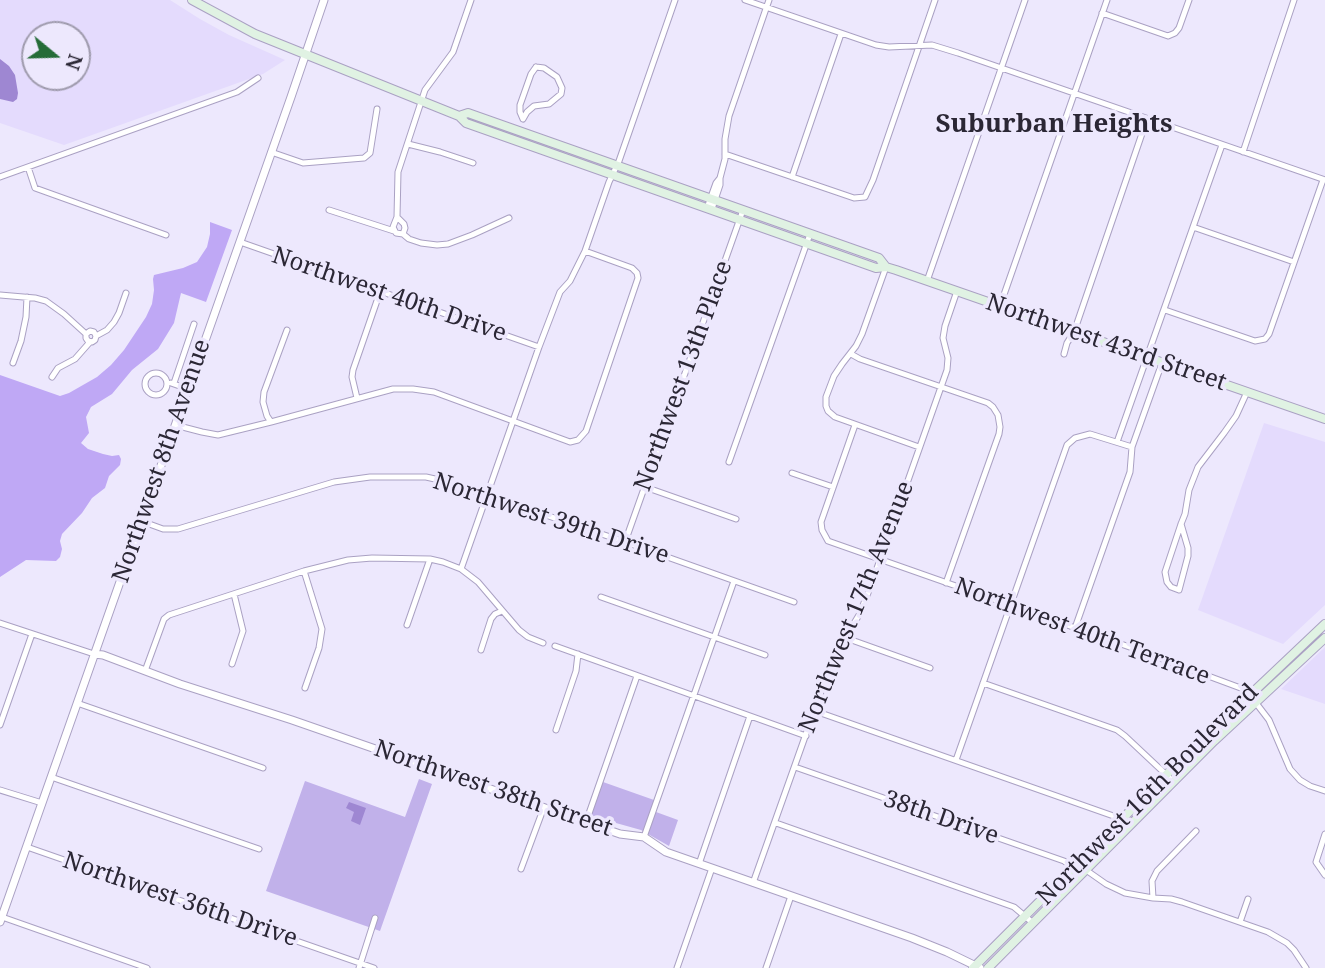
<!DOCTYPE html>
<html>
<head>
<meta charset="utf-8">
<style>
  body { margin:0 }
  #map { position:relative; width:1325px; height:968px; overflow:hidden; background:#ede8fd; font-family:"Noto Serif",serif }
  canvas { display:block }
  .north { position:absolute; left:21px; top:21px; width:70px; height:70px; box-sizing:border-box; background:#ede8fd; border:2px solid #9f9bad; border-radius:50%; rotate:109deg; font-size:19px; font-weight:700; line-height:28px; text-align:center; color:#2b2735 }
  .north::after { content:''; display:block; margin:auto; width:24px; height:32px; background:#256c38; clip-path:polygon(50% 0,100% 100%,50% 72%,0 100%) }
</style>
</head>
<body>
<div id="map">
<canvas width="1325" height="968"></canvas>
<div class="north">N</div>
</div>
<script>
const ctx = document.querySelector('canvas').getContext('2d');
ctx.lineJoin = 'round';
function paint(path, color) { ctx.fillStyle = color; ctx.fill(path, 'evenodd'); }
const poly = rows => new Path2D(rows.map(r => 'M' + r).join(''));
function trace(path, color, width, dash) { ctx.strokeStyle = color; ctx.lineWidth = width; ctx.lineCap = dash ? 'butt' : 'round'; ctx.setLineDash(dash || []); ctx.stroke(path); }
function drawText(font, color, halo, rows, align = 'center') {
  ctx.font = font + ' "Noto Serif",serif'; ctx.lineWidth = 7; ctx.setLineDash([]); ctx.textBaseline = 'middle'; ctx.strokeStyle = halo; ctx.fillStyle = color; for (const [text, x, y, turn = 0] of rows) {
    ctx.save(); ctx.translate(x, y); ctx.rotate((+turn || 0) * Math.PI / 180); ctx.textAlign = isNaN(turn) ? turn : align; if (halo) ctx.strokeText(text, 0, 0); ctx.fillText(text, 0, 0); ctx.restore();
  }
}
const built = poly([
  [0,0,170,0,200,19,229,35,285,60,263,74,64,145,0,123],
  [35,35,77,35,77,77,35,77],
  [1264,423,1325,442,1325,605,1283,644,1198,610],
  [1325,647,1325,704,1281,689]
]);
const green = poly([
  [419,779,432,784,380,931,266,891,305,781,405,817],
  [603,782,654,800,656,812,678,820,669,846,641,830,591,816]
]);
const forest = poly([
  [210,222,232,230,206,302,181,293,174,323,158,349,132,370,112,394,91,407,86,417,89,433,81,443,88,449,103,454,112,456,119,455,121,459,120,465,109,476,105,488,92,498,82,513,62,534,60,541,62,549,60,557,56,561,26,560,0,577,0,375,60,396,69,393,97,377,111,365,124,350,146,317,152,304,154,290,153,279,154,275,183,268,197,262,207,247,210,234]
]);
const water = poly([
  [0,59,9,66,15,75,18,93,17,99,13,102,0,99],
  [349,802,366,808,360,825,351,821,354,812,346,808]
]);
const minor = poly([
  [745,0,876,45,889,47,932,45,958,53,1325,180],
  [1102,13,1168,36,1175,33,1179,28,1189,0],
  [536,67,544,68,557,77,562,88,561,94,549,104,534,106,527,112,523,119,520,112,520,105,531,74,536,67],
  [408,144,440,152,473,163],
  [271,152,303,163,364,158,370,153,377,109],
  [1243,152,1294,0],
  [725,154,854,198,865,197,873,180,935,0],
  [28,167,35,188,166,235],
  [0,177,237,92,258,78],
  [792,177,841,34],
  [707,208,716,183,720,178],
  [712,209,720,185,720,178,725,159,725,139,729,116,769,0],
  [329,210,394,231],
  [397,217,404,224,405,228,403,234,396,233,393,227,397,217,398,172,425,90,453,52,471,0],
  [1193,227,1294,262],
  [403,234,409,239,421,243,437,245,448,244,472,235,509,218],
  [240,242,539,347],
  [886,267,862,334,856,346,842,364,834,376,826,397,826,406,828,411,835,417,919,447],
  [927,281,1025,0],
  [0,295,35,298,46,301,64,314,86,334,86,338,88,341,92,342,95,340,96,336,94,332,90,331,86,334],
  [1000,306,1107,0],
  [1165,310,1255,341,1265,339,1269,334,1323,180],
  [96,336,107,330,114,322,119,313,126,293],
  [851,354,860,359,988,403,993,407,998,415,1000,427,999,434,946,583],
  [1064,354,1067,343,1074,332,1147,119],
  [13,363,21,341,26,317,27,297],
  '145 384a11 11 0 1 1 22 0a11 11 0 1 1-22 0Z',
  [52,377,58,368,75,359,90,342],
  [171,383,188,389],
  [174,383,194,324],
  [357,398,352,377,353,370,380,292],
  [271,422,267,416,263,402,264,392,287,330],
  [175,425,202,432,218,435,271,422,393,389,413,389,434,392,570,442,578,440,586,431,638,278,637,273,632,268,585,251],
  [855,425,821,522,822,530,828,541,1138,650,1246,690,1269,720,1290,769,1300,780,1310,786,1325,791],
  [1117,442,1222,145],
  [729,462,810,234],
  [792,473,833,487],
  [645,487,736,519],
  [141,521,163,529,178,529,334,482,370,477,426,477,444,481,487,495,625,542,794,602],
  [1181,524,1185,514,1189,490,1198,467,1224,433,1236,416,1247,392],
  [1181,524,1188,548,1188,556,1179,590,1171,587,1167,582,1165,572,1181,524],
  [625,542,743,210],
  [461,569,539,347,560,292,570,281,585,251,609,182,619,161,675,0],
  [304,571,322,629,319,648,305,688],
  [601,597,765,655],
  [0,623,94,654],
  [407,625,430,559],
  [1075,628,1130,472,1132,447,1162,363],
  [846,638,930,668],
  [555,646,806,736],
  [481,650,491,619,495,614,502,611],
  [232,664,243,631,234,594],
  [145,671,164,619,169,615,304,571,348,560,372,558,430,559,443,562,461,569,478,582,519,630,528,637,543,643],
  [983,683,1117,730,1125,736,1174,782],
  [77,703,263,768],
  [815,711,1122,819],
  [0,725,32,634],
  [556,730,576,671,578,654],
  [956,760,1067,445,1075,438,1090,434,1132,447],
  [795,767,1064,861,1073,868,1086,870,1106,884,1125,893,1153,898,1171,899,1182,902,1268,932,1287,943,1294,950,1306,968],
  [51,777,259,849],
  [0,790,42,803],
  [586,822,637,676],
  [776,823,1014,907,1033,923],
  [1325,834,1316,862,1325,875],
  [644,837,734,581],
  [27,847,374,968],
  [699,864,750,716],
  [521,869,544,807],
  [753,883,833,658,859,615,870,588,947,370,948,358,943,338,945,326,957,291],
  [1153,898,1152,881,1157,871,1196,831],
  [2,917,147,968],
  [1240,922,1248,899],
  [359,968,375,918],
  [677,968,712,868],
  [766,968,791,896]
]);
const tertiary = poly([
  [94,654,103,655,180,684,292,720,620,834,644,837,666,852,912,938,947,952,980,968],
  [0,922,291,97,324,0]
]);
const secondary = poly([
  [192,0,255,34,459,116,466,123,876,268,886,267,896,270,1325,419],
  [459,116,468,113,879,258,886,267],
  [973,968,1174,767,1325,624],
  [988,968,1214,741,1325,638]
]);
const streetNames = [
  ["Northwest 40th Drive",389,295,19],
  ["Northwest 43rd Street",1106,343,19],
  ["Northwest 13th Place",684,376,-70],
  ["Northwest 8th Avenue",162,461,-71],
  ["Northwest 39th Drive",551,519,18],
  ["Northwest 17th Avenue",857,607,-68],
  ["Northwest 40th Terrace",1082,632,20],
  ["Northwest 38th Street",493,789,19],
  ["Northwest 16th Boulevard",1148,795,-45],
  ["38th Drive",941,818,19],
  ["Northwest 36th Drive",180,900,19]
];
const neighbourhoodNames = [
  ["Suburban Heights",1054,125]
];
paint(built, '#e4dbfd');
paint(green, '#c1b1ea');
paint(forest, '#bfa8f5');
paint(water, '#9e87d2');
trace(minor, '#aaa1c3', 7);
trace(tertiary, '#aaa1c3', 9);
trace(secondary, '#aaa1c3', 10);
trace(minor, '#fff', 5);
trace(tertiary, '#fff', 7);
trace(secondary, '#e0f2e3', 8);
drawText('24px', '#2b2735', '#ede8fd', streetNames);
drawText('bold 26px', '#2b2735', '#ede8fd', neighbourhoodNames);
</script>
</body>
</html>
